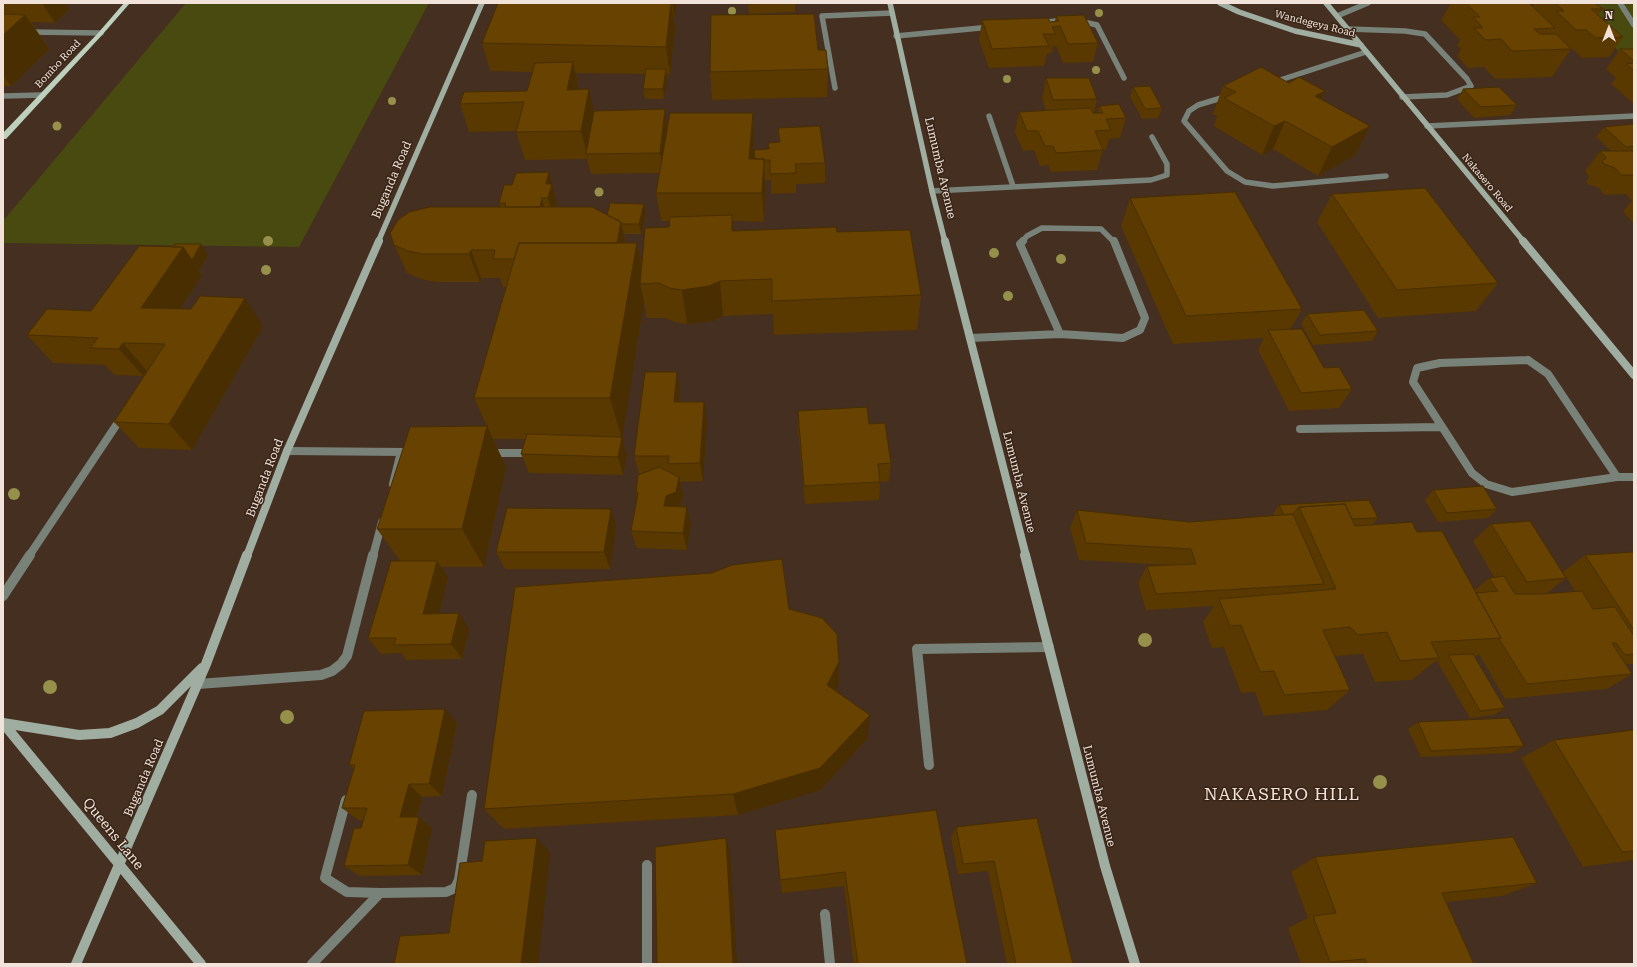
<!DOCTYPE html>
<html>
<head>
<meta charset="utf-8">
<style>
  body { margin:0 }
  #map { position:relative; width:1637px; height:967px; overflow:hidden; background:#442f21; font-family:"Roboto Serif",serif }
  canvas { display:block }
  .frame { position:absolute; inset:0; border:4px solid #f1e3da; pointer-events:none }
  .north { position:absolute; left:1589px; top:8px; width:40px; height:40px; -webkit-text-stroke:3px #392517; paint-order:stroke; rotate:0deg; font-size:11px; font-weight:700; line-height:16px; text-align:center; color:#f1e3da }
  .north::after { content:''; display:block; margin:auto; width:14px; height:18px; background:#f1e3da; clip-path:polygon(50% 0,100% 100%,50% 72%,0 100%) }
</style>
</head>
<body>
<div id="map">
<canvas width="1637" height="967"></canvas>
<div class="frame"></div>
<div class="north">N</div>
</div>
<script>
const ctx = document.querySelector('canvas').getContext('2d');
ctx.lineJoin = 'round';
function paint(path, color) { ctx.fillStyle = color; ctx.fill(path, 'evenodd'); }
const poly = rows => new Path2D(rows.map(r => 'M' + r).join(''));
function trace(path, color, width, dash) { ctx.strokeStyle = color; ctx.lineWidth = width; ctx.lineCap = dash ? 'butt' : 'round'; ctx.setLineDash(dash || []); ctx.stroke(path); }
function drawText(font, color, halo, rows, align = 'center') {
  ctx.font = font + ' "Roboto Serif",serif'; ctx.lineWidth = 3; ctx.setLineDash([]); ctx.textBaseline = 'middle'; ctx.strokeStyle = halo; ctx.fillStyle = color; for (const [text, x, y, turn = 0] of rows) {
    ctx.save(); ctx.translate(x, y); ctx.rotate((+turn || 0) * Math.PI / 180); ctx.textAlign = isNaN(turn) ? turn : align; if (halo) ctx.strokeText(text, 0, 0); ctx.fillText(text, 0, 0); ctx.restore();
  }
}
const green = poly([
  [186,3,429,3,299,247,3,243,3,221],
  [1565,3,1634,3,1634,65]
]);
const laneFar2 = poly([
  [1620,3,1634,25],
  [1337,16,1368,3],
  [1079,21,1097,25,1124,78],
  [1039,23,1065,20],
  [1348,29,1405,31,1425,34,1467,79,1471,86,1447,95,1402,97],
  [28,32,101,33],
  [896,36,991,27],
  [1274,82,1366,52],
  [835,88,822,16,892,13],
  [3,96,43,95],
  [1228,96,1198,105,1189,111,1184,121,1227,171,1245,182,1273,186,1386,176],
  [989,116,1013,186],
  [932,191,1151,180,1167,175,1167,164,1152,137],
  [1022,242,1027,236,1042,228,1101,229,1114,242]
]);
const laneFar1 = poly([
  [1023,241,1020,244,1060,334],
  [1060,334,1123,338,1140,330,1145,318,1114,241],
  [970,338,1060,334],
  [1528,360,1548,374,1617,477,1512,492,1486,484,1472,473,1413,382,1417,368,1440,363,1528,360],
  [1300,429,1441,427],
  [287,451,406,452],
  [490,453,527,453],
  [1617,477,1634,477],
  [393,484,401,452],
  [29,556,119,421],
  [373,556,382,522]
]);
const lane = poly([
  [3,596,30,555],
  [198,684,321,675,332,671,341,664,347,656,373,555],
  [929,765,917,649,1049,647],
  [647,865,647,964],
  [380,893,446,892,455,888,459,880,472,795],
  [825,914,830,964],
  [312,964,380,893,347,892,325,878,346,800]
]);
const street = poly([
  [1427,126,1634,116]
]);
const secondaryFar2 = poly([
  [890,3,932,191,945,242],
  [1220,3,1239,12,1295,31,1361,45],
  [1326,3,1524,242],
  [378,242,482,3]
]);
const secondaryFar1 = poly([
  [945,241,1026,556],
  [1523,241,1634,375],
  [247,556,287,451,379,241]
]);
const secondary = poly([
  [1025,555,1105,866,1135,964],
  [3,723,201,964],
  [3,723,79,735,110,733,137,723,160,710,202,668],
  [76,964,206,664,247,555]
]);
const primary = poly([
  [124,3,130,3,103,34,6,139,3,139,3,133,99,32,124,3]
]);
const trees = [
  [732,11,4],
  [1099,13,4],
  [1096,70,4],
  [1007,79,4],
  [392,101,4],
  [57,126,4.5],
  [599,192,4.5],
  [268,241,5],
  [994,253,5],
  [1061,259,5],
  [266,270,5],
  [1008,296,5],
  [14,494,6],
  [1145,640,7],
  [50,687,7],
  [287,717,7],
  [1380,782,7]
];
const wall = poly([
  [3,3,65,3,69,9,55,23,31,22,49,49,11,86,3,86],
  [498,3,677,3,674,19,675,30,670,74,667,74,667,79,664,99,645,99,643,89,645,74,576,73,579,89,594,111,665,109,667,128,753,113,754,142,753,159,755,159,769,149,768,143,779,142,778,128,825,163,825,183,796,184,796,193,771,194,771,180,765,180,765,187,764,222,733,221,733,231,837,232,921,295,917,330,774,335,773,314,723,316,713,321,687,324,675,322,665,318,647,318,644,302,622,437,627,455,623,475,529,473,521,454,525,439,493,439,506,467,484,567,441,567,448,577,439,613,469,629,462,659,406,660,401,653,381,654,368,638,400,561,377,529,487,426,474,398,506,287,503,287,500,278,481,278,480,282,435,282,421,279,407,273,394,245,500,207,499,203,512,185,549,172,557,204,556,207,607,215,644,204,646,214,641,234,624,234,626,243,637,243,642,265,669,227,670,221,661,221,656,193,659,173,591,174,587,159,525,160,516,132,517,131,469,132,460,104,527,91,532,72,490,71,482,43],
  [748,3,795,3,795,12,749,14],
  [1451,3,1529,3,1532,6,1534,3,1595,3,1603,9,1598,15,1623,37,1609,57,1582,58,1573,49,1571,49,1552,77,1495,79,1484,67,1468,68,1457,56,1461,49,1457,45,1460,40,1441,20],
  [1056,16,1098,43,1093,62,1063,63,1056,46,1053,46,1052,53,1047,53,1044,66,989,68,979,40,982,20,1050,22,1055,21],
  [1620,49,1634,49,1634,104,1611,84,1616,78,1606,69],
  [818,50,828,69,827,97,712,100,710,72],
  [1046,78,1097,99,1094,113,1097,113,1099,106,1126,118,1120,138,1109,139,1106,150,1103,150,1097,170,1051,172,1048,165,1040,166,1034,150,1023,151,1015,132,1019,112,1046,111,1042,98],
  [1289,83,1325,91,1321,100,1370,126,1355,155,1318,176,1273,149,1262,155,1214,126,1217,116,1213,114,1223,86],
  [1133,87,1162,108,1158,118,1142,119,1130,97],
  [1463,89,1517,105,1510,115,1474,118,1457,99],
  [1634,124,1634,224,1623,211,1632,201,1626,194,1604,195,1599,188,1588,184,1586,181,1589,177,1585,171,1600,151,1611,151,1596,137,1604,127],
  [1332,194,1498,283,1476,311,1378,318,1317,222],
  [1130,198,1302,309,1290,330,1324,368,1352,389,1339,408,1289,411,1258,350,1264,338,1173,344,1121,226],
  [173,247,208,255,199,270,202,275,180,309,263,326,192,450,139,448,114,422,148,370,146,370,143,376,115,375,105,365,53,363,27,335,91,311],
  [1307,314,1378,331,1372,341,1313,345,1301,324],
  [677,372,680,391,679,402,707,420,703,481,680,482,683,495,681,507,691,524,687,550,637,548,631,531,637,499,636,492,639,474,634,456],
  [798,411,869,424,891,463,889,481,880,482,879,500,805,504,798,429],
  [1433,490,1497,509,1488,518,1438,522,1425,500],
  [1369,500,1378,518,1372,525,1417,532,1475,590,1489,578,1494,577,1473,541,1491,524,1566,578,1546,594,1575,591,1563,572,1585,555,1634,552,1634,664,1629,664,1626,665,1632,674,1607,689,1505,699,1479,654,1475,657,1505,708,1494,715,1470,718,1438,663,1440,661,1434,662,1412,680,1375,682,1363,654,1335,656,1350,690,1327,710,1264,716,1255,692,1241,693,1224,647,1212,648,1203,622,1214,606,1146,610,1138,583,1147,566,1168,565,1079,560,1070,528,1077,510,1189,522,1274,515,1273,514,1279,505],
  [611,509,616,526,610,569,505,569,496,552],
  [789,609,839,662,838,688,837,692,867,739,820,790,738,815,504,829,484,809],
  [1418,722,1524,746,1512,753,1421,757,1408,729],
  [457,723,442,796,422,797,417,817,419,817,432,828,422,875,360,876,344,866,361,828,363,820,358,820,342,808,354,769,349,765],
  [1634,730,1634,860,1583,867,1521,758,1554,740],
  [936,810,967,964,854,964,844,886,782,893,780,880],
  [1037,818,1073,964,1007,964,988,871,958,874,951,838,956,827],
  [1315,857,1537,883,1502,896,1447,902,1474,964,1301,964,1288,928,1308,918,1291,872]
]);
const shadedWall = poly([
  [42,3,65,3,69,9,55,23],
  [671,3,675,30,670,74,666,47],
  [672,3,677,3,674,19],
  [25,15,49,49,11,86,3,75,3,35],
  [573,62,579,90,567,90],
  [666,69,667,79,664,99,663,89],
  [589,89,595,117,587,154,581,131],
  [1325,91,1312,119,1315,96],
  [665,109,667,129,663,173,660,153],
  [753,113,754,142,751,187,749,159],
  [1285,121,1273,149,1262,155,1274,126],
  [1370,126,1355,155,1318,176,1332,147],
  [764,159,765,187,764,222,762,193],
  [549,172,557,204,553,218,548,198,546,184],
  [542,198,547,218,539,209],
  [644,204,646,214,641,234,639,224],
  [732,215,735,251,732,231],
  [621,222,627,250,588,287],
  [637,243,645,284,640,284,644,302,622,438,622,437,627,455,623,475,618,457,622,439,610,398],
  [201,244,208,255,199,270,192,260],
  [183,247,202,275,163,335,141,308],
  [471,250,481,278,480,282,469,254],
  [720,281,723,316,713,321,687,324,682,290],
  [245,298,263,326,192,450,169,424],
  [123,343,146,370,143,376,119,349],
  [677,372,680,391,677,421,674,402],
  [704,402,707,420,703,481,700,463],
  [487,426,506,467,484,567,462,529],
  [679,477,683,495,680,509,664,506,666,496],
  [687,507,691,524,687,550,683,533],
  [611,509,616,526,610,569,604,552],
  [437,561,448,577,435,629,423,614],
  [459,613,469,629,462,659,451,644],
  [839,662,838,688,826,710,827,685],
  [445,709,457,723,442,796,429,784],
  [870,715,867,739,820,790,738,815,733,794],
  [409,784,422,797,414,828,400,817],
  [419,817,432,828,422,875,408,865],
  [537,838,550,853,538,964,521,964],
  [726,838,730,853,737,964,733,964]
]);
const building = poly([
  [498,3,671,3,666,47,482,43,498,3],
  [749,3,771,3,749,4,749,3],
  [1466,3,1529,3,1555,28,1534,29,1540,34,1556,34,1571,49,1512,51,1501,39,1485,40,1474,28,1483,28,1473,17,1480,17,1466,3],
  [1555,3,1595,3,1603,9,1591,9,1623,37,1596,38,1586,30,1576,30,1556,11,1564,11,1555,3],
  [3,14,25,15,3,35,3,14],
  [814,14,818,50,826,50,828,69,710,72,711,15,814,14],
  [1084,15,1098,43,1068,44,1060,26,1052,27,1056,34,1043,34,1049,46,992,49,982,20,1048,18,1050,22,1059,21,1056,16,1084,15],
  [1620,49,1634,49,1634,61,1620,49],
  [573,62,567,90,589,89,581,131,516,132,524,102,460,104,464,92,527,91,535,63,573,62],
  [1634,63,1634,71,1626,64,1634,63],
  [1261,67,1289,83,1299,77,1325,91,1315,96,1370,126,1332,147,1285,121,1274,126,1224,98,1236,92,1223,86,1261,67],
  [646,69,666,69,663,89,643,89,646,69],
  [1046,78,1089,78,1097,99,1053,100,1046,78],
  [1150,86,1162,108,1145,109,1133,87,1150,86],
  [1499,87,1517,105,1481,107,1463,89,1499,87],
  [1119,104,1126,118,1106,119,1111,130,1095,131,1103,150,1056,153,1053,146,1045,146,1038,131,1027,131,1019,112,1090,108,1093,113,1103,113,1099,106,1119,104],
  [665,109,660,153,586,154,594,111,665,109],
  [670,113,753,113,749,159,764,159,762,193,656,193,670,113],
  [1634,124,1634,146,1626,147,1604,127,1634,124],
  [820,126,825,163,795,164,796,173,770,174,770,160,764,160,764,159,755,159,754,150,769,149,768,143,780,142,778,128,820,126],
  [1600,151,1634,151,1634,175,1621,175,1615,168,1604,164,1602,161,1606,158,1600,151],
  [549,172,546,184,552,184,548,198,542,198,540,207,505,207,506,203,499,203,504,185,512,185,516,173,549,172],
  [1425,188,1498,283,1397,290,1332,194,1425,188],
  [1235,192,1302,309,1186,316,1130,198,1235,192],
  [610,203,644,204,639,224,621,224,621,222,607,215,610,203],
  [430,207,592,207,621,222,617,243,519,243,514,259,493,259,495,250,471,250,469,254,422,254,408,251,394,245,390,233,398,220,409,212,430,207],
  [732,215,732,231,836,227,837,232,910,230,921,295,772,301,772,279,720,281,709,286,682,290,669,288,659,283,640,284,645,228,669,227,670,217,732,215],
  [519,243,637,243,610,398,474,398,519,243],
  [175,244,201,244,192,260,183,247,173,247,175,244],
  [139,246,183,247,141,308,191,309,200,296,245,298,169,424,114,422,165,344,123,343,119,349,90,348,98,338,27,335,47,309,91,311,139,246],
  [1364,310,1378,331,1320,335,1307,314,1364,310],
  [1302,329,1324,368,1339,367,1352,389,1301,393,1268,330,1302,329],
  [645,372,677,372,674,402,704,402,700,463,668,464,669,456,634,456,645,372],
  [867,407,869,424,885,423,891,463,878,464,880,482,804,486,798,411,867,407],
  [487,426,462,529,377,529,410,427,487,426],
  [527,434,622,437,618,457,521,454,527,434],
  [659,467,679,477,676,492,666,496,664,506,687,507,683,533,631,531,638,493,636,492,638,475,659,467],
  [1483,486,1497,509,1447,513,1433,490,1483,486],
  [1369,500,1378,518,1352,519,1345,504,1299,507,1293,514,1284,515,1279,505,1369,500],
  [1345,504,1355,526,1412,522,1417,532,1442,531,1501,638,1431,642,1439,658,1400,661,1387,632,1358,635,1350,627,1323,630,1350,690,1284,695,1274,671,1260,672,1241,625,1230,626,1219,599,1336,589,1299,507,1345,504],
  [507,508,611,509,604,552,496,552,507,508],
  [1077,510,1189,522,1293,514,1324,584,1156,594,1147,566,1196,564,1191,549,1086,543,1077,510],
  [1530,521,1566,578,1527,582,1491,524,1530,521],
  [1634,552,1634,630,1585,555,1634,552],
  [782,559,789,609,822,618,837,634,839,662,827,685,870,715,820,768,733,794,484,809,515,587,712,573,732,565,782,559],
  [391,561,437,561,423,614,459,613,451,644,394,645,396,638,368,638,391,561],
  [1504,576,1515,594,1540,594,1582,591,1593,609,1615,607,1634,636,1634,654,1625,655,1616,643,1612,643,1632,674,1527,684,1499,639,1501,638,1476,593,1498,591,1489,578,1504,576],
  [1473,654,1505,708,1480,711,1448,655,1473,654],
  [445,709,429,784,409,784,400,817,419,817,408,865,344,866,354,828,361,828,367,808,342,808,355,765,349,765,364,711,445,709],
  [1509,718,1524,746,1431,751,1418,722,1509,718],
  [1634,730,1634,851,1622,852,1554,740,1634,730],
  [936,810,967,964,858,964,845,872,780,880,775,830,936,810],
  [1037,818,1073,964,1016,964,994,861,963,864,956,827,1037,818],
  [1513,837,1537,883,1442,893,1474,964,1367,964,1365,959,1330,962,1313,916,1336,913,1315,857,1513,837],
  [537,838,521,964,394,964,400,936,449,933,460,863,482,861,485,841,537,838],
  [726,838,733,964,657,964,655,847,726,838]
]);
const farStreetnames = [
  ["Wandegeya Road",1315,24,14],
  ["Bombo Road",58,64,-47],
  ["Nakasero Road",1487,183,50]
];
const streetNames = [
  ["Lumumba Avenue",940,168,77],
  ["Buganda Road",392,180,-67],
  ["Buganda Road",265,478,-69],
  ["Lumumba Avenue",1019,482,76],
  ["Buganda Road",144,778,-67],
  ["Lumumba Avenue",1099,796,76]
];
const nearStreetnames = [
  ["Queens Lane",113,834,51]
];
const nearQuarternames = [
  ["NAKASERO HILL",1282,795]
];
paint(green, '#484a0f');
trace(laneFar2, '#798279', 5.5);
trace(laneFar1, '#798279', 8);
trace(lane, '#798279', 10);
trace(street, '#798279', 5.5);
trace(secondaryFar2, '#9faea0', 5.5);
trace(secondaryFar1, '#9faea0', 8);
trace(secondary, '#9faea0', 10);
paint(primary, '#bdd0be');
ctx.fillStyle = '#96904a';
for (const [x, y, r] of trees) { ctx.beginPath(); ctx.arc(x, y, r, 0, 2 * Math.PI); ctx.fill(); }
paint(wall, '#593900');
paint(shadedWall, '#482e00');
paint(building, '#674200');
trace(building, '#482e00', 1);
drawText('10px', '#f1e3da', '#392517', farStreetnames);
drawText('12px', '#f1e3da', '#392517', streetNames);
drawText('14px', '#f1e3da', '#392517', nearStreetnames);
ctx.letterSpacing = '1px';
drawText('17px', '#f1e3da', '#392517', nearQuarternames);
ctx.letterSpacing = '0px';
</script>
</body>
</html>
